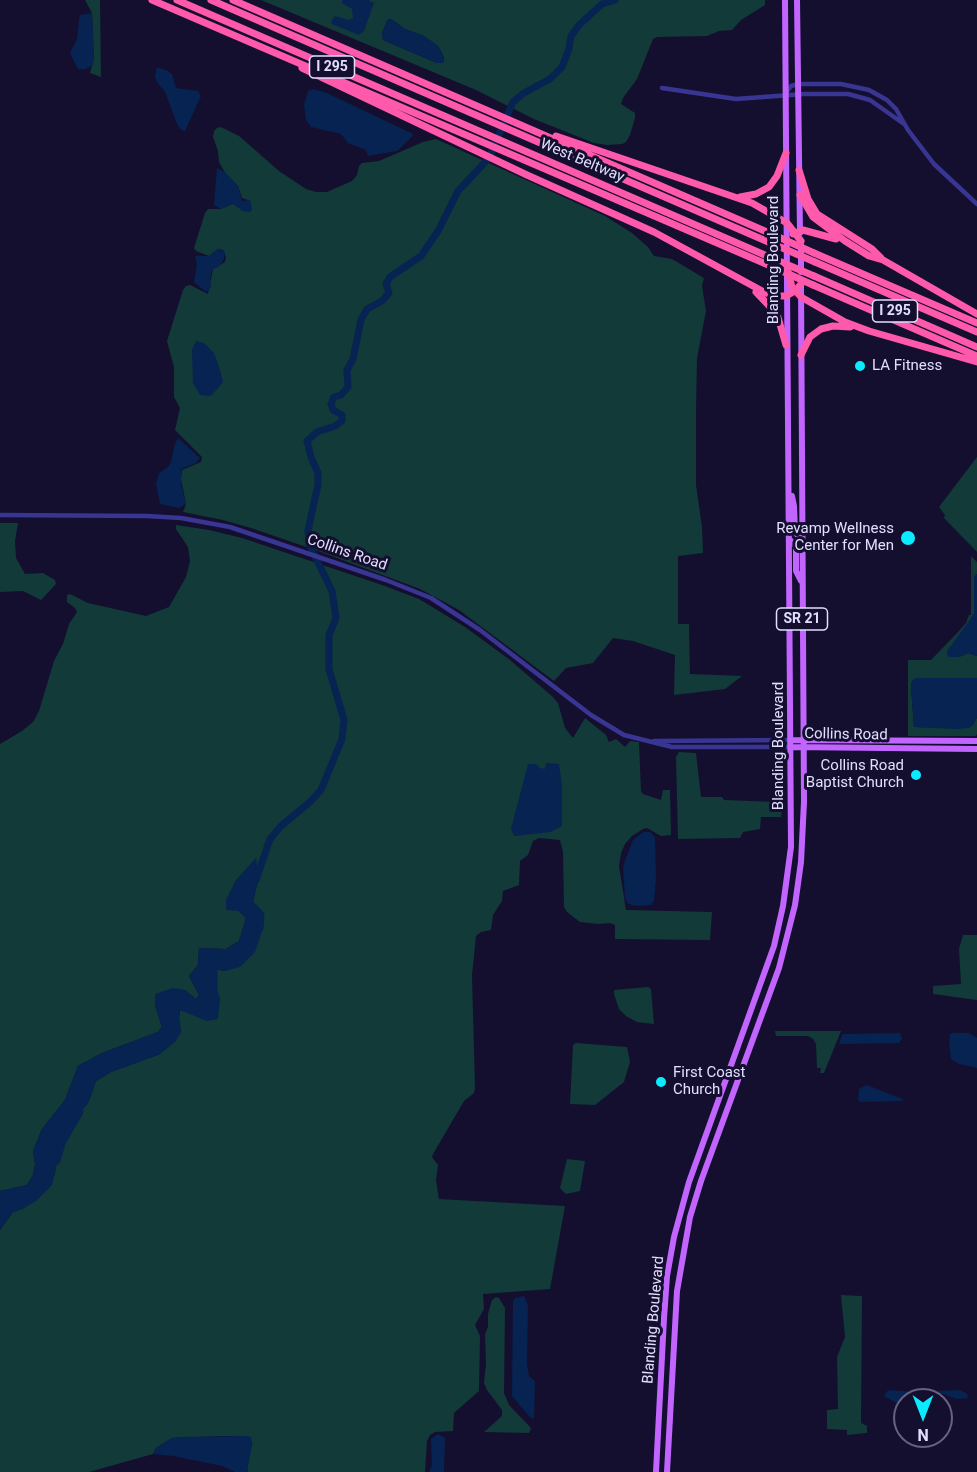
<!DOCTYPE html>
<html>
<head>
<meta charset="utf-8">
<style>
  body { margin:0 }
  #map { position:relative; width:977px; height:1472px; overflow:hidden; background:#140f2f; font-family:Roboto,sans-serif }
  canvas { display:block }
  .north { position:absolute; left:893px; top:1388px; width:60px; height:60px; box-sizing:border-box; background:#140f2f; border:2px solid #666282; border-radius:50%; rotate:180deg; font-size:16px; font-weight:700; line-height:24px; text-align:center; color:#e1deff }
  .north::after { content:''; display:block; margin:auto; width:21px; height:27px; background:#0aebff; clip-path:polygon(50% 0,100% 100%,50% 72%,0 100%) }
</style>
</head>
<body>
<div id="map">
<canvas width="977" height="1472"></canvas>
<div class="north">N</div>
</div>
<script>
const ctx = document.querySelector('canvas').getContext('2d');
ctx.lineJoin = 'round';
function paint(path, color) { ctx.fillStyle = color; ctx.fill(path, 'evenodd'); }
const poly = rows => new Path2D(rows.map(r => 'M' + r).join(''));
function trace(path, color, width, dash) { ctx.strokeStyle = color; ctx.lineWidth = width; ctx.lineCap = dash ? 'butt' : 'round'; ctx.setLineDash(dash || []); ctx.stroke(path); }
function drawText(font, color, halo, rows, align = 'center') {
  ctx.font = font + ' Roboto,sans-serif'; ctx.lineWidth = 6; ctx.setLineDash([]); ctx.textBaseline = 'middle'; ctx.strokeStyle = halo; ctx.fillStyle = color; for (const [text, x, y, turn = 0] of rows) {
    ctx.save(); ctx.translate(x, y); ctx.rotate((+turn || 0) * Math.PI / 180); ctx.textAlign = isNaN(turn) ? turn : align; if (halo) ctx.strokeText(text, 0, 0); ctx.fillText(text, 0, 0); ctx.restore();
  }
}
const green = poly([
  [85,0,100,0,101,77,90,73,94,59,92,13],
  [261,0,765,0,765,5,741,20,732,30,719,31,707,36,657,37,653,39,637,79,623,98,621,104,635,113,635,118,630,135,626,142,622,144,607,145,594,143,534,119,476,90],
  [388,19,391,19,405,29,424,36,438,46,444,57,443,63,437,63,383,40,382,33],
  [221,127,239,136,279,171,306,189,316,192,327,192,352,181,357,175,359,166,362,163,379,161,423,142,436,139,605,216,632,233,648,247,654,256,672,259,704,278,702,286,706,311,697,358,696,409,696,485,702,527,703,553,678,556,678,624,689,624,690,674,742,676,725,689,674,695,675,655,633,641,613,638,593,663,566,668,554,681,459,610,420,589,321,552,251,528,223,520,183,512,186,504,181,479,182,470,201,462,202,457,175,430,180,408,174,397,174,367,167,341,183,290,186,286,190,285,208,294,213,269,225,262,226,257,223,250,218,249,209,256,196,251,194,248,205,213,208,209,220,209,233,204,240,208,248,200,242,198,238,186,227,176,219,162,218,151,213,137,214,131,217,128],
  [977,457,977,552,944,518,945,515,939,507],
  [0,523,18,523,15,541,16,558,25,574,43,573,55,580,56,584,41,600,23,591,0,592],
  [176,525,209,530,242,538,385,586,419,599,465,627,510,660,553,697,558,703,565,728,573,738,585,718,606,735,609,742,616,739,625,747,630,741,639,742,641,791,643,794,661,800,663,790,670,790,671,835,661,836,647,828,643,829,632,836,625,844,621,853,619,866,626,910,712,912,710,940,615,939,615,925,610,923,598,924,580,922,567,912,564,907,563,852,560,840,539,838,533,841,528,855,520,861,519,885,503,891,502,901,493,915,491,930,481,932,476,936,472,975,475,1088,474,1093,464,1101,433,1154,432,1157,438,1165,436,1180,439,1199,565,1206,550,1289,483,1294,484,1309,475,1325,480,1336,479,1391,454,1413,453,1431,435,1432,430,1435,427,1441,425,1472,248,1472,246,1467,252,1444,247,1436,225,1436,172,1438,156,1448,153,1454,89,1472,0,1472,0,1230,13,1212,24,1208,54,1177,62,1137,68,1126,88,1103,96,1081,111,1072,160,1054,181,1032,179,1018,180,1010,193,1014,214,969,225,971,261,919,253,902,259,876,239,911,246,918,239,941,226,949,199,948,198,965,189,976,199,995,196,999,185,990,155,1005,162,1027,158,1032,102,1053,78,1066,65,1100,42,1129,33,1151,35,1164,33,1175,27,1185,0,1191,0,744,22,731,33,722,39,711,54,661,63,644,69,624,77,612,75,608,67,602,67,595,70,594,88,603,146,616,169,607,186,577,190,561,188,547,176,529],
  [971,556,977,562,977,574,974,577,974,614,949,657,959,657,968,653,977,656,977,678,916,678,912,681,911,687,914,727,967,728,973,725,977,717,977,734,976,736,908,736,908,660,931,660,959,631,966,623,969,615,971,615],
  [679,752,696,753,701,797,722,797,724,800,777,802,782,810,781,817,761,817,760,829,743,832,740,838,678,839,676,757],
  [963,935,977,935,977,1000,933,994,933,986,961,984,959,949],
  [648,987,651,989,654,1024,637,1022,626,1016,619,1009,614,994,614,990],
  [775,1031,841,1031,824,1073,820,1073,821,1068,817,1068,816,1044,813,1039,808,1036,776,1036],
  [576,1043,627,1047,630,1062,624,1082,595,1105,570,1104,573,1045],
  [567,1159,585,1161,580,1191,566,1194,560,1188],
  [841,1295,862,1296,861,1423,867,1426,867,1433,847,1435,847,1430,827,1429,827,1410,838,1409,837,1357,845,1337],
  [496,1297,499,1298,505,1308,504,1393,509,1405,531,1428,529,1433,484,1432,502,1416,502,1410,487,1390,484,1383,486,1364,485,1334,488,1327,488,1314,492,1300]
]);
const water = poly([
  [342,0,368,0,374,3,364,31,359,35,332,24,331,22,335,16,348,20,353,18,352,9,342,3],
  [92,13,94,60,92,66,85,69,78,69,70,53,77,39,79,20,80,15],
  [388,19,391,19,405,29,424,36,438,46,444,57,443,63,437,63,383,40,382,33],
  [157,67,168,71,172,74,176,88,198,91,201,96,185,131,181,130,177,124,165,92,157,82,155,77],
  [313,89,327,93,371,114,413,134,412,137,397,151,368,156,366,150,348,143,341,134,311,127,306,120,304,105,308,91],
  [217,168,225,172,238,186,242,201,250,200,252,209,250,212,243,211,233,204,221,209,214,205],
  [218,249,225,252,224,259,219,267,213,269,210,278,211,288,206,292,194,282,197,264,195,256,209,256],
  [196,341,204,343,214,353,220,370,223,382,211,396,200,395,193,383,192,350],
  [178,438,200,458,196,463,181,469,181,485,186,504,179,508,160,504,156,484,159,473,168,467,171,462,175,443],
  [977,574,977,656,968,653,959,657,949,657,947,654,947,651,974,614,974,577],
  [916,678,977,678,977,717,973,725,969,728,957,729,914,727,911,687,912,681],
  [546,763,559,764,562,785,562,826,551,832,514,836,511,829,528,764,536,764,540,768,545,769],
  [643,832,650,832,655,837,656,879,654,901,651,905,637,906,628,904,625,899,623,866,633,840],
  [256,858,259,876,253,902,261,919,262,931,255,952,240,967,225,971,213,969,211,976,220,998,218,1019,207,1021,180,1010,179,1018,181,1032,175,1042,160,1054,111,1072,96,1081,88,1103,68,1126,62,1137,52,1185,36,1201,24,1208,13,1212,0,1230,0,1191,27,1185,33,1176,35,1164,33,1151,42,1129,65,1100,78,1066,102,1053,158,1032,162,1026,155,1005,155,994,173,988,185,990,196,999,199,995,189,976,198,965,199,948,226,949,239,941,246,918,239,911,226,910,226,900,236,880],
  [900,1033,902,1039,899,1043,839,1044,842,1034],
  [953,1033,969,1033,977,1038,977,1068,959,1064,951,1059,949,1042,950,1034],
  [867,1085,902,1099,903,1101,860,1102,858,1100,859,1089],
  [524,1296,528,1305,527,1364,529,1376,535,1381,534,1419,530,1417,512,1396,513,1301,515,1298],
  [888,1390,917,1392,960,1390,967,1394,968,1398,957,1399,943,1394,915,1394,908,1400,905,1400,904,1407,884,1396],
  [438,1434,445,1438,444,1472,429,1472,432,1465,431,1439],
  [247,1436,251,1437,252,1444,247,1472,235,1472,222,1466,173,1456,153,1454,156,1448,172,1438,178,1437]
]);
const river = poly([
  [256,880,270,839,281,826,311,801,321,790,342,739,344,720,329,669,329,635,336,618,332,591,309,544,308,530,318,485,318,473,311,457,307,441,317,432,335,426,342,421,342,415,333,410,331,404,334,397,341,395,348,387,347,370,353,359,361,320,367,309,382,301,389,293,386,284,390,277,421,256,438,231,458,191,489,158,513,102,524,93,550,79,562,67,569,49,571,36,579,25,602,4,615,0],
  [253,906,261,915,260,928],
  [214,994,214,968,220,962],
  [57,1161,62,1143,80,1112]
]);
const minor = poly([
  [662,88,736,99,804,94,848,94,870,100,904,124],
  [786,93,791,86,798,84,841,84,869,90,887,100,896,109,908,130,934,164,977,204],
  [0,515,147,516,181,518,230,527,386,580,431,598,480,630,591,715,624,735,672,747,791,747],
  [654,741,791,740]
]);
const major = poly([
  [797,0,800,233],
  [801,244,801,272],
  [792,496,794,506,795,532,802,540],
  [789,539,796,546,796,571,801,581],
  [791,740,977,741],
  [791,747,977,749],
  [656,1472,664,1318,667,1276,674,1237,689,1182,774,946,783,906,791,847,785,0],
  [667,1472,677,1291,690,1217,701,1181,779,968,795,905,801,862,804,802,801,283]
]);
const highway = poly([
  [152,0,773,267],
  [177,0,774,259],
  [211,0,773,244],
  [233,0,774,235],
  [302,68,527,175,654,232,764,292,774,296,786,296,795,291,801,284],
  [556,136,752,203,787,223,801,241],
  [799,170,808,199,817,214,872,249,881,258],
  [800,195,813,217,845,241,869,256,883,260,977,314],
  [740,197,756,194,769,187,777,176,786,153],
  [793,234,803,230,836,239],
  [814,253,977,323],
  [815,262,977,332],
  [788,271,792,287,801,297,845,322,869,331,977,362],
  [814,276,977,347],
  [813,285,977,356],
  [756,292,777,314,786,345],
  [801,355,810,337,821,329,833,326,850,327]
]);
const highwayBridge = poly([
  [774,235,814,253],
  [773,244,815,262],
  [774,259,814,276],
  [773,267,813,285]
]);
const markers = [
  [860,366,6,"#0aebff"],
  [908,538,8,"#0aebff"],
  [916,775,6,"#0aebff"],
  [661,1082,6,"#0aebff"]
];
const shields = [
  [332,67,45],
  [895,311,45],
  [802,619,51]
];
const shieldNames = [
  ["I 295",332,67],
  ["I 295",895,311],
  ["SR 21",802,619]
];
const streetNames = [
  ["West Beltway",582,161,23],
  ["Blanding Boulevard",774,260,-90],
  ["Collins Road",347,553,19],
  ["Collins Road",846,735,1],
  ["Blanding Boulevard",779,746,-90],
  ["Blanding Boulevard",654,1320,-85]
];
const poiNames = [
  ["LA Fitness",872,366],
  ["Revamp Wellness",894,529,"right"],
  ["Center for Men",894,546,"right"],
  ["Collins Road",904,766,"right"],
  ["Baptist Church",904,783,"right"],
  ["First Coast",673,1073],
  ["Church",673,1090]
];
paint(green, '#123a38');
paint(water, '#062352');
trace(river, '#062352', 7);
trace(minor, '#383692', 4.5);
trace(major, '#c265ff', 6);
trace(highway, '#ff59ab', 7);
trace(highwayBridge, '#ff59ab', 7);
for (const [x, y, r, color] of markers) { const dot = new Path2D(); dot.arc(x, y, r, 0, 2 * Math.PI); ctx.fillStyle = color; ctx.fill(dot); trace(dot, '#140f2f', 2); }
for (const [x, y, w] of shields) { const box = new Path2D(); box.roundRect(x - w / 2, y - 11, w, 22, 4.5); ctx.fillStyle = '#140f2f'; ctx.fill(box); trace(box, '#e1deff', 1.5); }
drawText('bold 14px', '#e1deff', null, shieldNames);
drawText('15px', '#e1deff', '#140f2f', streetNames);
drawText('15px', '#e1deff', '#140f2f', poiNames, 'left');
</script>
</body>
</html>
